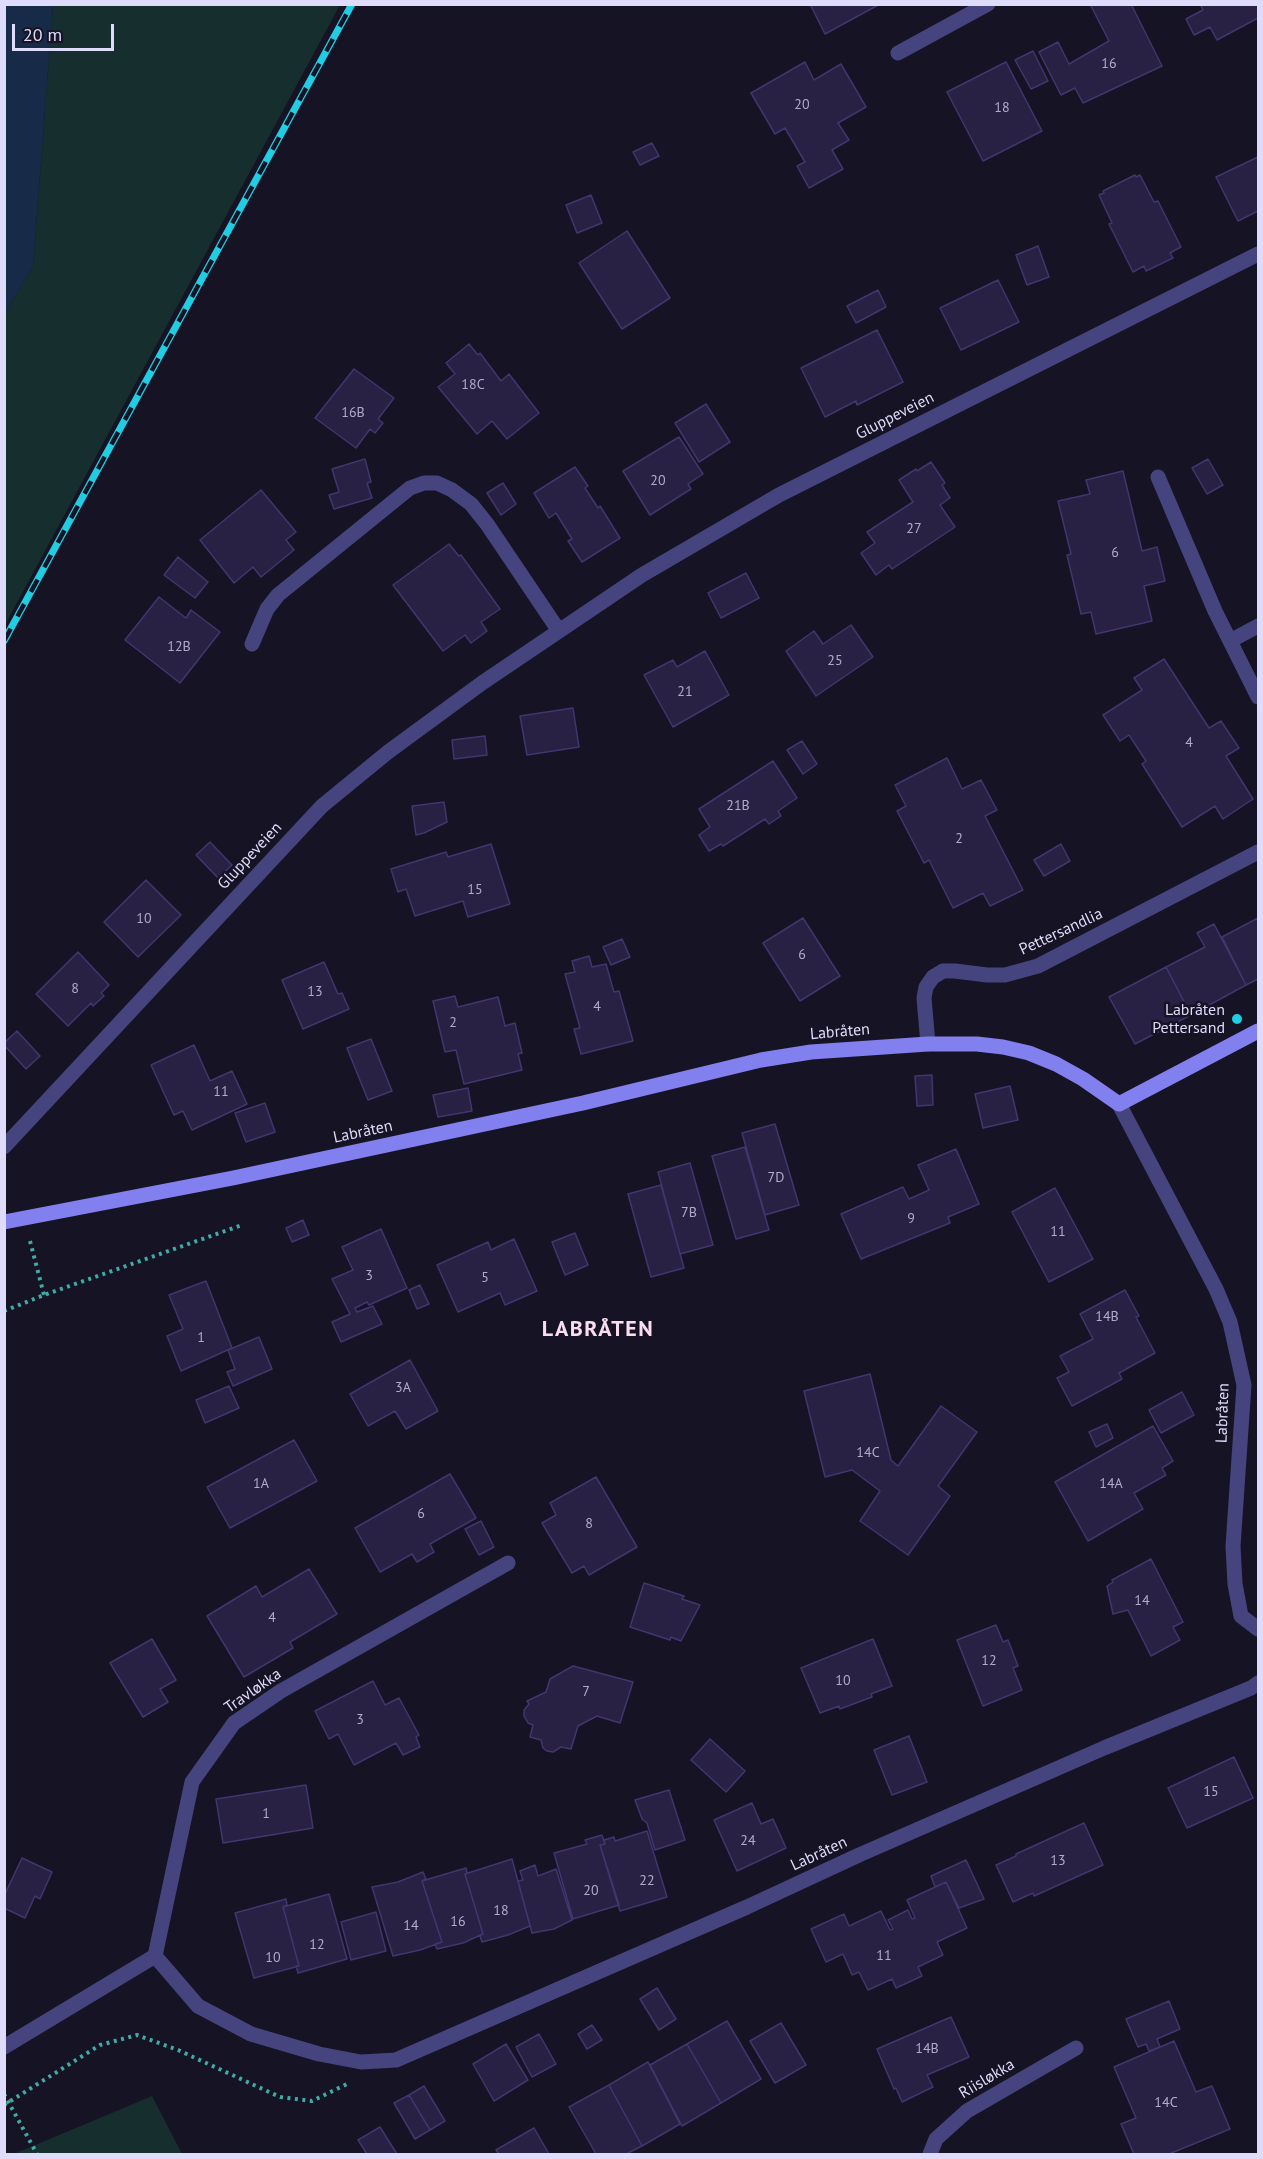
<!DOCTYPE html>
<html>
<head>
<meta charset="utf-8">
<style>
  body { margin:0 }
  #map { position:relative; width:1263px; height:2159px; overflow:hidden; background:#161325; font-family:"PT Sans",sans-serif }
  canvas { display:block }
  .frame { position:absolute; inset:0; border:6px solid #dfdbfa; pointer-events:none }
  .scale { position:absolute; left:12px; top:24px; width:102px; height:27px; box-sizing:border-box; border:3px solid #dfdbfa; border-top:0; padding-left:8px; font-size:18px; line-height:21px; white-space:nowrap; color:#dfdbfa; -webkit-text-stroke:4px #161325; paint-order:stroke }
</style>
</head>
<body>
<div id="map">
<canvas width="1263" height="2159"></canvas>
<div class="frame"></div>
<div class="scale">20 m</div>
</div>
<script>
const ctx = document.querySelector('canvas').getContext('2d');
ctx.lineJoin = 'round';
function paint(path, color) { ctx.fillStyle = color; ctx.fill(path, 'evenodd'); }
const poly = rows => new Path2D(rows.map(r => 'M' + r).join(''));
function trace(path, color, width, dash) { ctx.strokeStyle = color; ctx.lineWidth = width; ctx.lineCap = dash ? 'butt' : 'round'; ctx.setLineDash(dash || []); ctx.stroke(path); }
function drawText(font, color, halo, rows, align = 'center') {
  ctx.font = font + ' "PT Sans",sans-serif'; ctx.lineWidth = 5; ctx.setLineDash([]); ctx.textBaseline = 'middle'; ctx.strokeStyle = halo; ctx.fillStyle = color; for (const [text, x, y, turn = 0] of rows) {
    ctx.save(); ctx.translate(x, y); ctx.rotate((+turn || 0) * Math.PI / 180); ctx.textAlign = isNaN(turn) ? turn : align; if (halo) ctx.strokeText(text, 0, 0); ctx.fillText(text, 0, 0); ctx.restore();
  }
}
const green = poly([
  [53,5,340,5,5,625,5,313,33,266],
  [152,2096,182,2154,13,2154,33,2146]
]);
const water = poly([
  [5,4,53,5,33,266,5,313]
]);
const building = poly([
  [810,4,880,4,825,34,810,4],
  [1090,4,1131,4,1162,66,1083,103,1075,88,1061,95,1039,52,1058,42,1069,64,1109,41,1090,4],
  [1200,4,1258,4,1258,18,1217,40,1210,27,1194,35,1186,19,1203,10,1200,4],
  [1033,51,1048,81,1031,89,1015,60,1033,51],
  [805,62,814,80,841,64,866,107,838,123,849,140,832,150,843,169,809,188,797,166,805,162,785,128,775,134,751,93,805,62],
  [1006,62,1042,131,983,161,947,92,1006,62],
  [652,143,659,156,640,165,633,152,652,143],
  [1258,157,1258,211,1238,221,1216,177,1258,157],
  [1135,175,1136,177,1140,175,1154,202,1158,201,1181,247,1170,253,1173,258,1146,271,1144,266,1133,272,1109,224,1112,223,1099,195,1104,193,1103,191,1135,175],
  [591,195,602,223,577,233,566,205,591,195],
  [627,231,670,298,622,329,579,263,627,231],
  [1038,246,1049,277,1027,285,1016,255,1038,246],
  [998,280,1019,322,961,350,940,308,998,280],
  [878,290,886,307,856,323,847,306,878,290],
  [877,330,903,382,857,405,856,401,825,417,801,368,877,330],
  [469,344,478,355,480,353,501,381,509,374,539,413,507,439,492,421,477,434,438,387,455,374,446,363,469,344],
  [354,369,394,398,378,419,383,423,375,433,370,429,356,448,315,418,354,369],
  [706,404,730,442,699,462,675,423,706,404],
  [679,437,703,474,688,484,691,489,650,515,623,471,679,437],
  [365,459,371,482,367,483,372,498,334,509,329,495,339,492,332,469,365,459],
  [1208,459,1223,485,1207,494,1192,468,1208,459],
  [931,462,945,483,942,485,950,498,940,505,955,527,892,569,889,565,876,575,861,553,875,543,867,532,913,502,899,480,916,469,917,471,931,462],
  [575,467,588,486,585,488,598,508,600,506,620,538,582,562,568,541,572,539,556,513,549,518,534,493,575,467],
  [1123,471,1142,551,1157,547,1165,581,1144,586,1152,621,1096,634,1091,612,1081,614,1067,555,1071,554,1058,501,1090,494,1086,480,1123,471],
  [503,483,516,504,501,515,487,493,503,483],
  [261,490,296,532,286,540,294,550,261,577,253,567,234,583,200,540,261,490],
  [449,544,459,556,461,555,500,609,481,622,487,631,471,643,465,635,443,651,393,585,449,544],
  [178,557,208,582,195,598,164,575,178,557],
  [746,573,759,598,721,618,708,593,746,573],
  [159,597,186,618,191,610,220,632,180,683,125,640,159,597],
  [851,625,873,657,816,696,786,651,814,631,823,644,851,625],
  [705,651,729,695,673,727,644,675,673,660,677,667,705,651],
  [1164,659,1209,728,1221,721,1239,748,1226,756,1253,799,1223,819,1215,806,1182,827,1142,764,1146,761,1129,735,1120,741,1103,715,1142,690,1134,678,1164,659],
  [573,708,579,747,527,755,520,716,573,708],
  [485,736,487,755,454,759,452,740,485,736],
  [802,741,817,764,803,774,787,750,802,741],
  [947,758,962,789,981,780,997,810,985,816,1023,890,990,906,983,893,953,908,929,860,924,863,897,811,906,806,895,785,947,758],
  [773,761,797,798,778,811,781,816,769,824,765,819,723,846,721,844,709,851,699,835,710,827,699,809,773,761],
  [444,802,447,822,424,833,416,835,412,806,444,802],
  [210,842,232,865,218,878,196,855,210,842],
  [491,844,510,904,468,917,463,901,415,916,406,889,398,892,391,869,446,852,448,857,491,844],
  [1061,844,1070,861,1044,876,1034,860,1061,844],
  [146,880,181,915,138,957,104,922,146,880],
  [803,918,840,976,800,1001,763,943,803,918],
  [1258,918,1258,979,1246,985,1222,937,1258,918],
  [1214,924,1246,985,1191,1015,1166,967,1205,947,1197,933,1214,924],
  [622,939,630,957,611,965,603,947,622,939],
  [78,952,109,985,101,993,104,996,93,1006,91,1003,68,1026,36,994,78,952],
  [589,956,592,967,606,964,614,992,619,991,633,1041,581,1054,574,1029,580,1028,565,974,575,972,572,961,589,956],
  [324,962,338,994,342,993,349,1009,303,1029,282,980,324,962],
  [1166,967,1191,1015,1135,1044,1109,997,1166,967],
  [455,996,458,1007,498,997,505,1026,515,1023,522,1053,518,1054,522,1070,464,1084,456,1050,445,1052,433,1001,455,996],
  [17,1031,40,1056,26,1069,4,1045,4,1043,17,1031],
  [371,1039,392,1091,368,1100,347,1048,371,1039],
  [194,1045,210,1081,232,1071,247,1104,192,1130,183,1111,174,1115,151,1065,194,1045],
  [932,1075,933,1105,917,1106,915,1076,932,1075],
  [1010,1086,1018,1120,983,1128,975,1094,1010,1086],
  [468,1088,472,1111,438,1117,433,1095,468,1088],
  [265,1103,275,1132,246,1142,235,1113,265,1103],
  [775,1124,799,1205,765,1215,742,1133,775,1124],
  [745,1147,769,1230,736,1239,712,1156,745,1147],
  [956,1149,979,1204,948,1217,950,1223,861,1259,841,1214,903,1187,909,1199,929,1190,918,1165,956,1149],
  [690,1163,713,1245,680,1254,658,1172,690,1163],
  [661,1185,684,1268,651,1277,628,1194,661,1185],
  [1055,1188,1093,1259,1049,1282,1012,1212,1055,1188],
  [303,1220,309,1235,292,1242,286,1228,303,1220],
  [381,1229,407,1288,369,1305,367,1302,355,1308,357,1312,373,1306,382,1324,341,1342,332,1322,350,1314,332,1279,353,1270,342,1247,381,1229],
  [575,1233,588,1265,565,1275,552,1242,575,1233],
  [514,1239,537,1291,505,1305,500,1293,458,1312,437,1265,488,1242,491,1250,514,1239],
  [206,1281,232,1348,181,1371,167,1336,183,1329,169,1295,206,1281],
  [420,1285,429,1304,417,1309,409,1290,420,1285],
  [1125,1290,1139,1316,1136,1317,1155,1353,1119,1373,1122,1379,1072,1406,1057,1378,1069,1372,1060,1356,1093,1339,1080,1314,1125,1290],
  [259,1337,272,1369,233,1386,227,1372,235,1369,228,1350,259,1337],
  [410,1360,438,1411,406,1429,395,1411,368,1426,350,1394,410,1360],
  [870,1374,891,1460,898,1466,941,1406,977,1432,938,1486,950,1496,908,1555,860,1521,880,1491,852,1470,825,1477,804,1391,870,1374],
  [229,1386,239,1408,205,1423,196,1400,229,1386],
  [1182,1392,1194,1415,1161,1433,1149,1410,1182,1392],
  [1107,1424,1113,1438,1096,1447,1089,1432,1107,1424],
  [1153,1426,1173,1461,1162,1468,1166,1475,1134,1493,1143,1509,1088,1541,1055,1482,1153,1426],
  [294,1440,317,1481,230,1528,207,1487,294,1440],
  [450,1474,476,1518,430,1544,434,1552,417,1562,412,1554,380,1572,355,1528,450,1474],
  [596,1477,637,1547,589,1575,584,1566,572,1573,542,1523,556,1515,550,1503,596,1477],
  [481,1521,494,1547,479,1555,465,1529,481,1521],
  [1151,1559,1183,1622,1173,1627,1180,1640,1151,1656,1128,1610,1113,1614,1107,1586,1113,1582,1112,1580,1151,1559],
  [309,1569,337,1614,290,1642,293,1648,244,1677,207,1616,256,1586,262,1597,309,1569],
  [644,1583,684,1596,682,1599,700,1605,681,1641,671,1637,670,1640,630,1627,644,1583],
  [996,1625,1003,1642,1008,1640,1018,1666,1013,1668,1022,1690,983,1706,957,1640,996,1625],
  [152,1639,176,1680,160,1689,168,1702,143,1717,110,1663,152,1639],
  [873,1639,892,1686,871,1694,872,1697,840,1709,839,1706,820,1713,801,1668,873,1639],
  [573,1666,633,1682,620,1723,597,1716,578,1726,571,1749,561,1747,553,1752,547,1751,543,1748,541,1740,530,1737,533,1725,528,1723,524,1716,524,1710,529,1704,527,1701,546,1692,550,1679,573,1666],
  [373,1681,385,1705,399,1698,419,1735,416,1737,420,1747,403,1755,396,1743,354,1765,338,1734,329,1739,315,1711,373,1681],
  [909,1736,927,1782,892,1795,874,1750,909,1736],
  [710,1739,745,1771,726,1792,691,1760,710,1739],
  [1234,1757,1253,1798,1187,1828,1168,1788,1234,1757],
  [306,1785,313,1828,223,1843,216,1799,306,1785],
  [669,1790,685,1840,655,1850,647,1823,642,1819,635,1800,669,1790],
  [752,1803,761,1824,773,1819,786,1848,737,1871,714,1820,752,1803],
  [1084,1823,1103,1865,1034,1896,1033,1893,1013,1902,996,1865,1016,1856,1016,1854,1084,1823],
  [647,1831,667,1897,620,1911,600,1845,605,1844,604,1840,614,1837,615,1841,647,1831],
  [602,1835,605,1844,600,1845,619,1905,573,1919,554,1853,587,1844,585,1840,602,1835],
  [22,1858,52,1872,40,1899,35,1896,25,1918,4,1908,4,1896,22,1858],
  [512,1859,530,1926,508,1935,482,1942,480,1936,483,1934,465,1874,512,1859],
  [966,1860,984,1899,959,1908,946,1882,935,1887,931,1876,966,1860],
  [535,1865,538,1876,556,1869,572,1920,554,1929,532,1933,518,1881,523,1880,520,1871,535,1865],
  [466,1868,467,1873,465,1874,483,1934,463,1943,437,1949,435,1944,442,1942,422,1881,466,1868],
  [423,1872,426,1879,422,1881,442,1942,420,1950,393,1956,372,1887,398,1882,423,1872],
  [946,1882,967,1928,937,1942,943,1955,918,1967,922,1976,896,1988,892,1979,868,1990,859,1972,852,1975,843,1954,826,1962,811,1929,844,1914,849,1926,881,1911,890,1930,893,1929,888,1920,908,1910,912,1919,915,1918,907,1900,946,1882],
  [329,1894,347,1959,298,1973,296,1966,299,1966,283,1907,329,1894],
  [286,1899,287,1905,283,1907,299,1966,254,1978,235,1913,286,1899],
  [376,1912,386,1951,351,1960,341,1922,376,1912],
  [657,1988,676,2019,659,2030,640,1999,657,1988],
  [1169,2001,1180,2029,1157,2039,1160,2047,1149,2051,1146,2044,1138,2047,1126,2019,1169,2001],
  [951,2017,969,2057,927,2075,933,2087,902,2102,896,2088,894,2089,877,2049,951,2017],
  [727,2021,761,2079,721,2103,687,2044,727,2021],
  [781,2023,806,2065,775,2083,750,2041,781,2023],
  [592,2025,602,2040,587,2049,578,2034,592,2025],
  [539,2034,556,2064,532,2077,516,2047,539,2034],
  [1174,2041,1196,2092,1212,2086,1230,2129,1169,2154,1134,2154,1121,2124,1136,2118,1114,2067,1174,2041],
  [506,2044,528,2080,494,2101,473,2064,506,2044],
  [687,2044,721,2103,682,2126,650,2065,687,2044],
  [648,2062,680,2124,642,2146,609,2085,648,2062],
  [609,2085,642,2146,626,2154,596,2154,569,2107,609,2085],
  [424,2086,445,2121,430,2130,409,2095,424,2086],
  [409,2095,430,2130,415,2139,394,2103,409,2095],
  [380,2127,397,2154,367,2154,358,2140,380,2127],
  [534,2128,549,2154,499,2154,496,2150,534,2128]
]);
const path = poly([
  [30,1241,44,1295],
  [4,1311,44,1295,242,1225],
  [4,2094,37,2154],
  [4,2105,100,2045,137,2035,178,2050,280,2097,312,2101,347,2084]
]);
const street = poly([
  [898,53,988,4],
  [1158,477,1215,611,1258,697],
  [1230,641,1258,626],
  [252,644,267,609,278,595,410,488,424,483,437,483,452,490,471,504,487,524,559,631],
  [928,1044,924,998,926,987,933,977,943,971,955,971,987,975,1005,975,1038,966,1258,852],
  [1119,1104,1216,1289,1230,1322,1244,1385,1233,1546,1235,1584,1241,1616,1258,1629],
  [4,1147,322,806,388,752,482,683,642,575,779,495,1258,254],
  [155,1956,198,2006,251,2034,319,2054,361,2062,396,2060,747,1907,859,1855,1104,1748,1251,1688,1258,1683],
  [4,2047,155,1956,192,1782,234,1723,281,1691,508,1563],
  [930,2154,936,2139,967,2111,1076,2048]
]);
const secondary = poly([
  [4,1222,233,1178,583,1103,761,1060,811,1052,928,1044,977,1044,1003,1047,1029,1053,1056,1064,1083,1079,1119,1104,1258,1031]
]);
const rail = poly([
  [4,641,352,4]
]);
const markers = [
  [1237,1019,6,"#20cde2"]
];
const numberNames = [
  ["16",1109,64],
  ["20",802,105],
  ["18",1002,108],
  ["18C",473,385],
  ["16B",353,413],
  ["20",658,481],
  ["27",914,529],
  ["6",1115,553],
  ["12B",179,647],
  ["25",835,661],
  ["21",685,692],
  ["4",1189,743],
  ["21B",738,806],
  ["2",959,839],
  ["15",475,890],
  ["10",144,919],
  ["6",802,955],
  ["8",75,989],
  ["13",315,992],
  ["4",597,1007],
  ["2",453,1023],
  ["11",221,1092],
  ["7D",776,1178],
  ["7B",689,1213],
  ["9",911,1219],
  ["11",1058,1232],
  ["3",369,1276],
  ["5",485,1278],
  ["14B",1107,1317],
  ["1",201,1338],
  ["3A",403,1388],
  ["14C",868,1453],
  ["1A",261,1484],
  ["14A",1111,1484],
  ["6",421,1514],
  ["8",589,1524],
  ["14",1142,1601],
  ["4",272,1618],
  ["12",989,1661],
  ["10",843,1681],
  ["7",586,1692],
  ["3",360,1720],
  ["15",1211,1792],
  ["1",266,1814],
  ["24",748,1841],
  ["13",1058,1861],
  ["22",647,1881],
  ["20",591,1891],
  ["18",501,1911],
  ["16",458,1922],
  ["14",411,1926],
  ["12",317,1945],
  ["11",884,1956],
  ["10",273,1958],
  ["14B",927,2049],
  ["14C",1166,2103]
];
const streetNames = [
  ["Gluppeveien",895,416,-27],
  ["Gluppeveien",250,856,-47],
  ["Pettersandlia",1061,932,-25],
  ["Labråten",840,1032,-5],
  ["Labråten",363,1132,-12],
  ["Labråten",1223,1413,-88],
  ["Travløkka",253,1691,-35],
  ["Labråten",819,1854,-25],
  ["Riisløkka",987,2079,-31]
];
const poiNames = [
  ["Labråten",1225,1010],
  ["Pettersand",1225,1028]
];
const districtNames = [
  ["LABRÅTEN",598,1330]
];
paint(green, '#162e2e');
paint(water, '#172b49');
paint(building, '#282144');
trace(building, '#41366d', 1.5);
trace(path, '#40aaa4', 4, [3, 4.5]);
trace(street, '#46447e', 15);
trace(secondary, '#827fee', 15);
trace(rail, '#20cde2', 7);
trace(rail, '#161325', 4.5, [14]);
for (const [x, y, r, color] of markers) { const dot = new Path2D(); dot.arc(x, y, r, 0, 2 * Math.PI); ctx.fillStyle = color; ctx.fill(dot); trace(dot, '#161325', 2); }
drawText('14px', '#b1accc', null, numberNames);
drawText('16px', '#dfdbfa', '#161325', streetNames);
drawText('16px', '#dfdbfa', '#161325', poiNames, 'right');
ctx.letterSpacing = '1.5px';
drawText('bold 22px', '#fbddf0', '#161325', districtNames);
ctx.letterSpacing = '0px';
</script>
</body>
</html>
